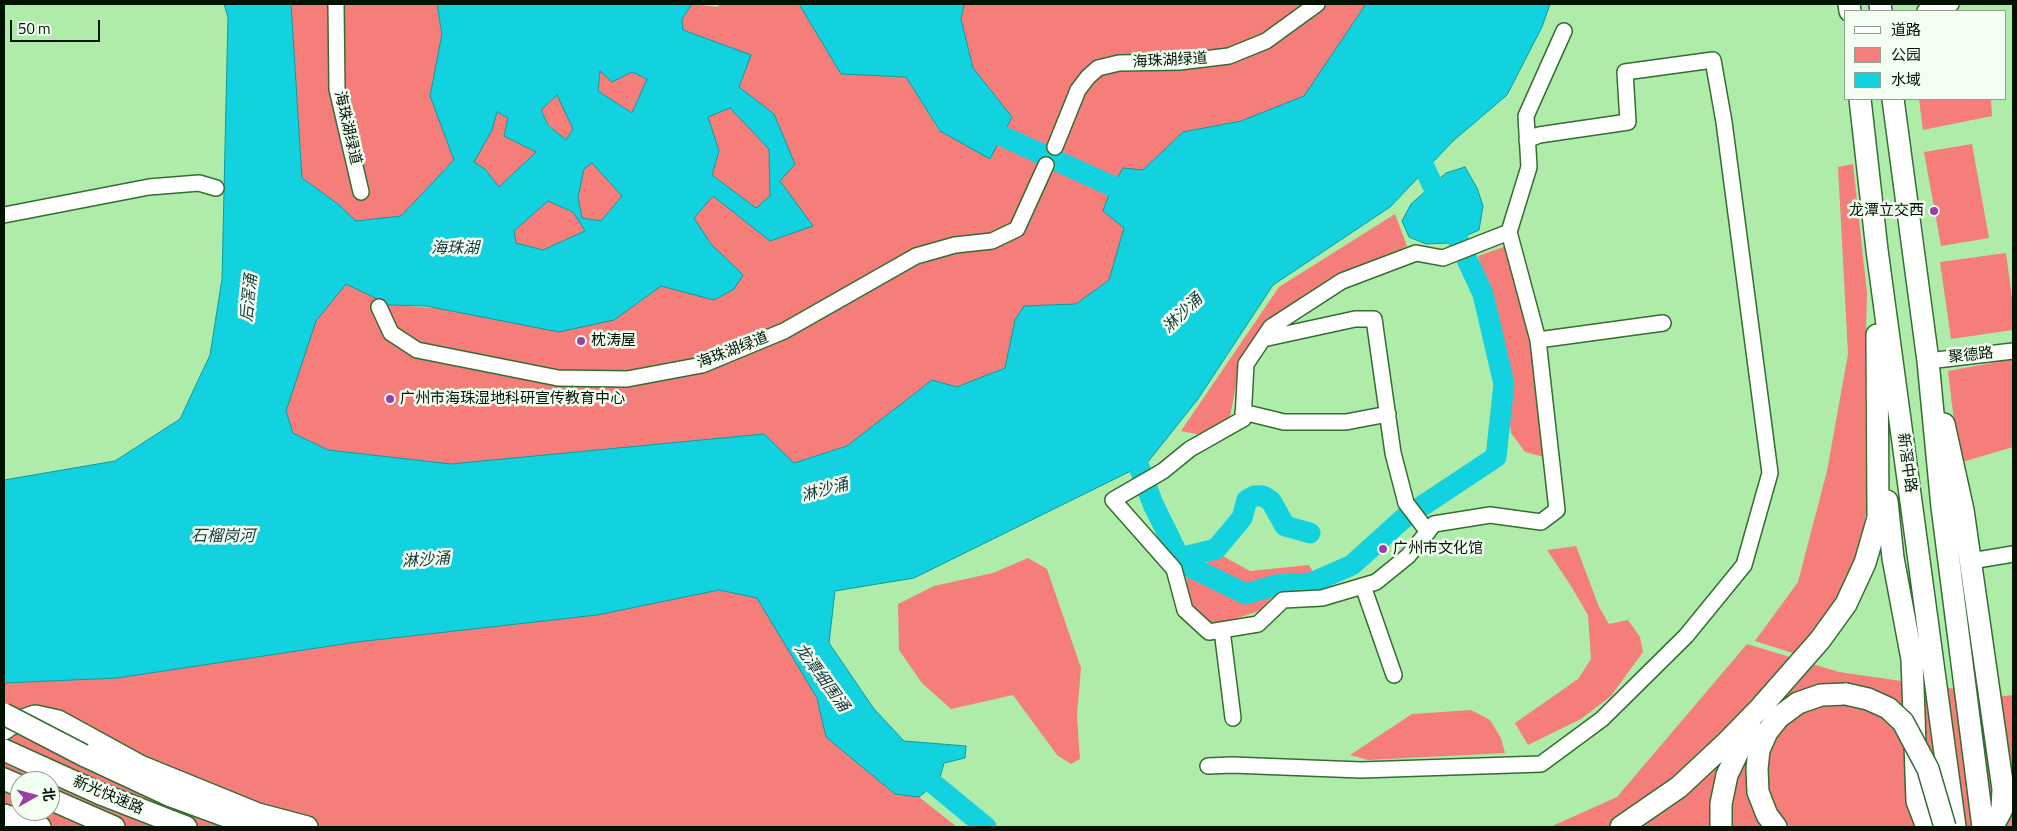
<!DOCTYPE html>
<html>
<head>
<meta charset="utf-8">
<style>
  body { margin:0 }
  #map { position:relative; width:2017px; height:831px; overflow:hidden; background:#afecaa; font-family:"Titillium Web","Noto Sans SC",sans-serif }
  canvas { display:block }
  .frame { position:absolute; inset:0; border:5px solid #001300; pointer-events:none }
  .legend { position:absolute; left:1844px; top:10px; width:162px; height:90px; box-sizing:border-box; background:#f2fef1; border:1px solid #91a091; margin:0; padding:6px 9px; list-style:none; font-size:15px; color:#001300 }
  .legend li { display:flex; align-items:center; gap:10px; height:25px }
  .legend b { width:25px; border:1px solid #91a091 }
  .north { position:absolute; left:10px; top:771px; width:50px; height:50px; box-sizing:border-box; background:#f2fef1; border:1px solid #91a091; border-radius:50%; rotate:83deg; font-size:14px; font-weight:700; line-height:20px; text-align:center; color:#001300 }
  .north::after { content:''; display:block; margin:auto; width:18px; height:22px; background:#9b3ea7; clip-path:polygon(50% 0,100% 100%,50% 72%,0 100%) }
  .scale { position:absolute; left:10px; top:20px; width:90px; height:22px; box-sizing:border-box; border:2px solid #001300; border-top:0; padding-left:6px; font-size:15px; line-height:18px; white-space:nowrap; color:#001300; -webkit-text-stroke:4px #f2fef1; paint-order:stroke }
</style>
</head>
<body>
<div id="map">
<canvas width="2017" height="831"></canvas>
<div class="frame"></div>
<ul class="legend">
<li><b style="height:6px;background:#fff"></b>道路</li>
<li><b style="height:14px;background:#f57e7b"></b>公园</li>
<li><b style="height:14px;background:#13d2df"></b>水域</li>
</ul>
<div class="north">北</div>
<div class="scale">50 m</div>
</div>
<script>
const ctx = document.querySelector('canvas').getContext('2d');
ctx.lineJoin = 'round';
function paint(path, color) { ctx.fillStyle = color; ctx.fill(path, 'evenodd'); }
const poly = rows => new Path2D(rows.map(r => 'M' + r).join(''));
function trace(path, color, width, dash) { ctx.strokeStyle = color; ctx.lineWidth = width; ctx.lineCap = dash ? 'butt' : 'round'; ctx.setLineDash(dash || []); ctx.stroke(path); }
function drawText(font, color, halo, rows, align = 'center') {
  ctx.font = font + ' "Titillium Web","Noto Sans SC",sans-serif'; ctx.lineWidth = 5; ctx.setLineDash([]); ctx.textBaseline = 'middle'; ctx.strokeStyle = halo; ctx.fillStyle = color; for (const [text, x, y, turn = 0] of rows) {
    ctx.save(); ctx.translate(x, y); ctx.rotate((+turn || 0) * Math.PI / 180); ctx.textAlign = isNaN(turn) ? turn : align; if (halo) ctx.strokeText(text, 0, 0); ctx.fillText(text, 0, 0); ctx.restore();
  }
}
const green = poly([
  [291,4,437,4,442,34,430,96,454,160,401,216,356,221,338,204,302,178],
  [692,4,717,7,721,4,799,4,841,74,906,77,939,131,1012,117,973,68,961,19,964,4,1366,4,1305,96,1241,121,1183,132,1143,170,1109,280,1076,304,1024,306,1015,320,1005,368,957,387,932,380,847,446,794,463,764,434,451,464,328,450,293,433,286,411,316,321,346,283,390,305,614,320,661,286,714,300,742,275,711,244,694,218,713,196,770,241,812,226,780,181,774,114,739,87,750,55,683,30,682,19],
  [600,70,632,72,647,79,632,113,598,91],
  [558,95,573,129,566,140,548,124,541,110],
  [1919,99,1991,99,1992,116,1923,130],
  [730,108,769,149,770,196,756,208,712,175,719,151,708,117],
  [497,112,508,118,504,136,537,152,499,187,485,169,473,162,492,130],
  [1972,144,1989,238,1941,246,1924,152],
  [592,162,622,196,601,221,582,218,578,197,584,169],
  [1853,164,1867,293,1865,373,1866,511,1859,569,1799,655,1755,641,1798,582,1827,471,1848,354,1838,167],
  [548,201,573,212,585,231,543,250,516,243,514,231],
  [1395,214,1407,246,1266,325,1239,371,1230,416,1202,435,1181,431,1279,287],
  [1506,246,1532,336,1544,457,1525,452,1511,433,1504,357,1478,256],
  [2006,253,2013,305,2013,330,1951,339,1940,262],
  [2013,359,2013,447,1959,463,1948,371],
  [1576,546,1599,607,1609,624,1628,620,1640,637,1643,652,1611,696,1581,719,1528,745,1515,723,1578,679,1591,659,1588,615,1571,586,1547,550],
  [1221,555,1250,571,1309,565,1323,589,1274,595,1259,611,1225,622,1210,624,1189,604,1186,574],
  [1028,558,1047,569,1081,668,1077,716,1080,759,1071,764,1057,755,1013,695,951,709,922,683,899,650,898,604,934,586,993,573],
  [719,590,757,597,817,698,827,737,895,794,919,797,957,827,4,827,4,683,117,678,357,642,597,615],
  [20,781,50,781,50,811,20,811],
  [1747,644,1839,672,2005,696,2013,695,2013,827,1550,827,1617,797],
  [1471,710,1490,720,1501,738,1505,753,1368,760,1350,755,1412,714]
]);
const water = poly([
  [224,4,291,4,302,178,338,204,356,221,401,216,454,160,430,96,442,34,437,4,692,4,682,19,683,30,751,55,739,87,774,114,795,164,780,181,813,226,770,241,713,196,694,218,711,244,743,275,734,289,714,300,661,286,614,320,559,332,426,306,390,305,346,284,316,321,286,411,293,433,328,450,451,464,764,434,794,463,847,446,932,380,957,387,1005,368,1015,320,1024,306,1076,304,1109,280,1124,228,1103,211,1112,186,1123,168,1143,170,1183,132,1241,121,1304,96,1366,4,1550,4,1542,27,1507,95,1453,141,1390,207,1273,285,1198,399,1147,463,914,578,835,591,829,643,874,709,904,741,966,746,965,758,944,763,939,781,919,797,895,794,826,737,817,698,757,598,719,590,597,615,357,642,117,678,4,683,4,480,115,461,180,419,210,355,222,279,228,17,224,4],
  [600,71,612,82,632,72,647,79,632,113,598,91,600,71],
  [557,95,573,129,566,140,548,125,541,110,557,95],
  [730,108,769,149,770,196,756,208,712,175,719,151,708,117,730,108],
  [497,112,508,118,504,136,536,152,499,187,485,169,474,162,492,130,497,112],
  [592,163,622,196,601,221,582,218,578,197,584,169,592,163],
  [548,201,573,212,585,231,543,250,516,243,514,231,548,201],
  [799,4,964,4,961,19,973,68,1012,117,990,159,940,131,906,77,841,74,799,4],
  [1465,167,1477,188,1483,206,1479,230,1449,243,1426,244,1409,237,1402,221,1411,204,1446,173,1465,167]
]);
const river = poly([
  [1002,136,1112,186],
  [1129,440,1153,504,1182,563,1246,594,1276,585,1311,583,1352,565,1404,518,1496,457,1504,384,1483,294,1414,145],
  [1179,558,1216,549,1242,518,1247,500,1254,496,1263,496,1271,501,1285,526,1310,533],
  [913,767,986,827]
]);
const minor = poly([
  [336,4,337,89,361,192],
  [1925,11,1951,4],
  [1055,147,1078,90,1088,77,1098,68,1119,63,1179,62,1229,56,1266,41,1317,4],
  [4,215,149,187,199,183,216,188],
  [1509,232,1443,258,1416,253,1342,281,1271,327,1246,364,1243,419,1190,449,1163,471,1113,500,1174,569,1185,610,1209,632,1258,624,1283,600,1322,598,1376,582,1408,556,1434,524,1490,515,1541,522,1557,510,1538,340,1509,232,1529,167,1526,116,1564,31],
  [379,307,391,333,417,350,558,378,627,379,702,365,784,331,916,256,955,245,992,241,1017,229,1046,165],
  [1263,339,1355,319,1374,319,1393,453,1406,503,1428,532],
  [1538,340,1663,323],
  [1928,361,2013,351],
  [1243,412,1284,422,1346,422,1388,414],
  [1971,561,2013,554],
  [1363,586,1394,675],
  [1222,630,1233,718],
  [1208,766,1232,765,1361,770,1541,764,1602,719,1686,636,1744,565,1770,473,1724,122,1713,60,1625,72,1628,122,1539,135,1527,140]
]);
const highway = poly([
  [1849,4,1850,11],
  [1880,4,1881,11],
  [1860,99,1877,250,1955,827],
  [1893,99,1928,361,1942,507,1983,827],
  [1944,424,1963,510,2003,789,2002,809,1994,824,1990,827],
  [1887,501,1893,558,1912,659,1917,801,1925,822,1932,827],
  [4,729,9,725,35,716,58,721,140,766,258,814,307,827],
  [4,750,101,794,186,827],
  [83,755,171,796,253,826],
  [4,779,20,786],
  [50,799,114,827],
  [4,815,40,827],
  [1621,827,1679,787,1725,744,1761,707,1820,640,1846,604,1865,563,1878,518,1877,335],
  [1721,827,1721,804,1727,775,1750,727],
  [1776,827,1767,815,1758,792,1757,769,1759,750,1767,732,1779,717,1798,703,1821,695,1846,694]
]);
const highwayBridge = poly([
  [1846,694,1868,699,1888,708,1903,722,1928,769,1945,827],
  [4,714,83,755]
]);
const markers = [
  [1934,211,5,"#9b3ea7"],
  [581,341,5,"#9b3ea7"],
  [390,399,5,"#9b3ea7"],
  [1383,549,5,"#9b3ea7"]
];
const streetNames = [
  ["海珠湖绿道",1170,61,-3],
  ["海珠湖绿道",347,128,77],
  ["海珠湖绿道",733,351,-21],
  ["聚德路",1971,356,-6],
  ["新滘中路",1906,463,82],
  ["新光快速路",108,796,23]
];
const poiNames = [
  ["龙潭立交西",1924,211,"right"],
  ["枕涛屋",591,341],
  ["广州市海珠湿地科研宣传教育中心",400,399],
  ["广州市文化馆",1393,549]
];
const waterNames = [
  ["海珠湖",455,249],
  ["后滘涌",250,298,-84],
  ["淋沙涌",1183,314,-44],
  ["淋沙涌",825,491,-15],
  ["石榴岗河",223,537],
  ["淋沙涌",426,561,-4],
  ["龙潭细围涌",821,678,54]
];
paint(green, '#f57e7b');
paint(water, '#13d2df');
trace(water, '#0d999c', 1);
trace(river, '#13d2df', 21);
trace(minor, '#346d32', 18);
trace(highway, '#346d32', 24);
trace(minor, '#fff', 15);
trace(highway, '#fff', 21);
trace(highwayBridge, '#346d32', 24, []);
trace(highwayBridge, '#fff', 21);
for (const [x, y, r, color] of markers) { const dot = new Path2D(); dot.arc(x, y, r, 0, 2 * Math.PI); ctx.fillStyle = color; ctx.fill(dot); trace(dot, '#f2fef1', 2); }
drawText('15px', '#001300', '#f2fef1', streetNames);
drawText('15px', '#001300', '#f2fef1', poiNames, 'left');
drawText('italic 16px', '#153639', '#f2fef1', waterNames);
</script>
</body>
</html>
